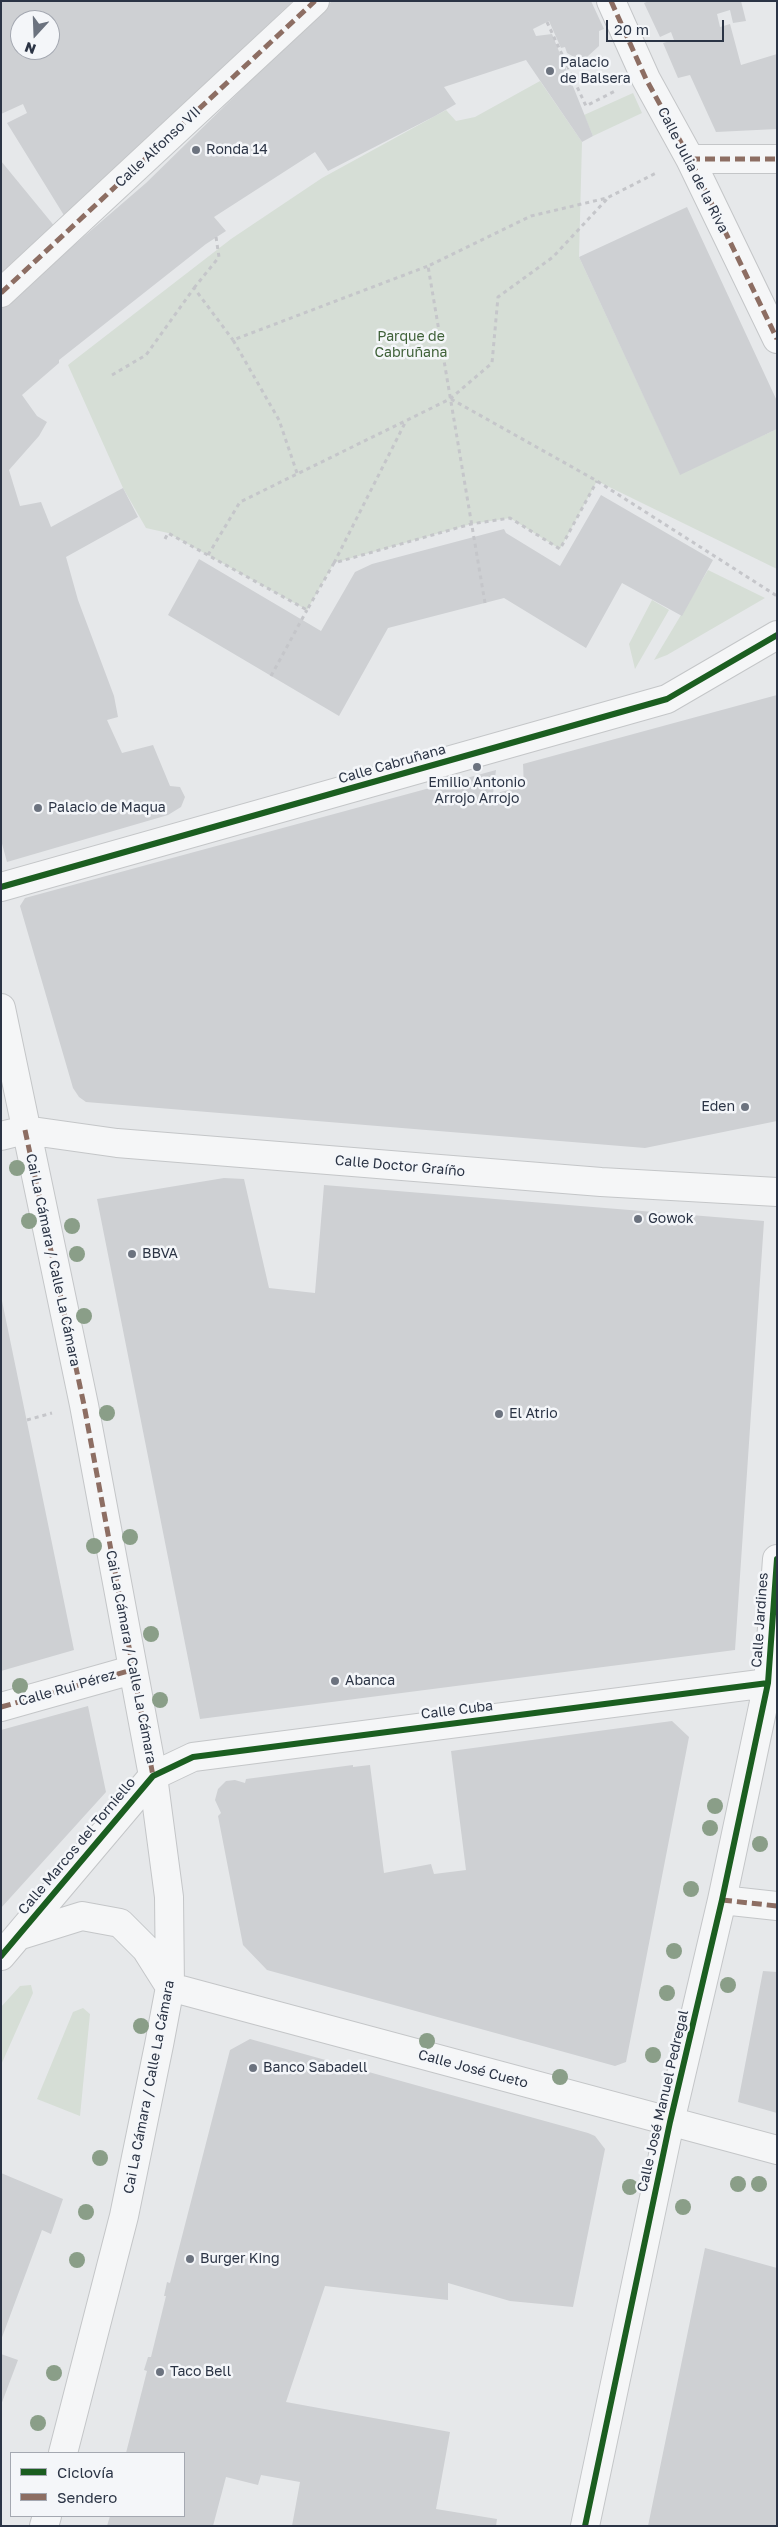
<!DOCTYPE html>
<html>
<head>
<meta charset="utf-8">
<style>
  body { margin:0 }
  #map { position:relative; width:778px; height:2527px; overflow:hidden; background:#e6e8ea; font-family:"Golos Text",sans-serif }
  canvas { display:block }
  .frame { position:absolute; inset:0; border:2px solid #2b3445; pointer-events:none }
  .legend { position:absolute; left:10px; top:2452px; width:175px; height:65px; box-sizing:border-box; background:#f4f6f9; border:1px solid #a4a8b1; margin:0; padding:6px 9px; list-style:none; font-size:15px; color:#2b3445 }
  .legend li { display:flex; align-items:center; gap:10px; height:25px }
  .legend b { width:25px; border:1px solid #a4a8b1 }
  .north { position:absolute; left:10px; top:10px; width:50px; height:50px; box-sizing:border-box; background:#f4f6f9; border:1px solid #a4a8b1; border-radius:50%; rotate:200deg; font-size:14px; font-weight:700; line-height:20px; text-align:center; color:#2b3445 }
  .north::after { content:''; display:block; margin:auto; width:18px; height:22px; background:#6c737f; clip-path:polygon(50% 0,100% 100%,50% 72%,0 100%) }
  .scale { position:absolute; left:606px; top:20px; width:118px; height:22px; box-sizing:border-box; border:2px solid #2b3445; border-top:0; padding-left:6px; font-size:15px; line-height:18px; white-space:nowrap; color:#2b3445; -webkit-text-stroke:4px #f4f6f9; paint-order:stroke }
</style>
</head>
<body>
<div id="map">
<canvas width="778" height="2527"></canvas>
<div class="frame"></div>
<ul class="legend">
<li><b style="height:6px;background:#1b5e20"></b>Ciclovía</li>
<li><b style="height:6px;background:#8d6e63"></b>Sendero</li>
</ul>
<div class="north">N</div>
<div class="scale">20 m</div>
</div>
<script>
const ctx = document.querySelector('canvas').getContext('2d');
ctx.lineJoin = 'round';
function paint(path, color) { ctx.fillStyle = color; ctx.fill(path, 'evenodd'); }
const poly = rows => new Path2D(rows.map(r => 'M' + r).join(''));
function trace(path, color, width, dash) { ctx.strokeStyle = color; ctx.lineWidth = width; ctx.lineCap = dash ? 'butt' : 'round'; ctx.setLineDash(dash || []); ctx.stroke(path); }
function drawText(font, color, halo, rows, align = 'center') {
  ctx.font = font + ' "Golos Text",sans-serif'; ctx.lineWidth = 5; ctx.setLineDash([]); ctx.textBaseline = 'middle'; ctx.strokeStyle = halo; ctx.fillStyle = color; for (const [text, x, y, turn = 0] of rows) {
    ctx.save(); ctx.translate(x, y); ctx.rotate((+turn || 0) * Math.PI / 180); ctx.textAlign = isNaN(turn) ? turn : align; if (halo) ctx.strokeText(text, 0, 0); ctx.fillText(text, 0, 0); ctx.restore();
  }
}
const green = poly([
  [540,81,582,142,579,257,680,474,777,429,777,569,597,481,560,549,510,518,471,524,334,563,307,610,168,533,146,528,123,488,68,365,231,239,322,178,446,110,456,121,475,117],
  [633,93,642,113,593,136,584,115],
  [708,570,765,598,667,655,654,660],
  [652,600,669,610,635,669,629,644],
  [31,1985,33,1993,1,2065,1,2007,20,1986],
  [83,2008,90,2014,80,2116,37,2099,73,2012]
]);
const building = poly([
  [1,1,293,1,65,217,7,123,27,113,23,104,1,114],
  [20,20,50,20,50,50,20,50],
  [332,1,591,1,604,29,599,31,599,46,587,57,574,57,567,53,565,47,561,48,549,21,533,29,536,36,552,34,593,136,582,142,526,60,444,87,456,104,435,116,328,171,315,152,214,217,226,231,206,244,59,360,59,363,22,395,37,416,47,422,39,436,9,470,20,506,41,502,51,527,123,488,138,517,66,557,78,600,114,696,118,717,107,720,122,753,153,745,170,786,180,787,185,797,181,807,168,815,7,862,1,840,1,308,146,183],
  [649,1,741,1,746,21,733,23,730,10,717,14,720,27,730,24,741,65,777,54,777,129,716,132,690,75,678,78,663,43,674,40,671,32,660,37,644,3],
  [1,161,56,228,1,283],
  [687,207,777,401,777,429,680,475,579,257],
  [601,495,713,560,682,616,622,583,586,648,504,598,388,628,339,716,168,615,199,559,321,631,355,572,372,564,504,529,506,533,560,566],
  [777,695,777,1121,645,1148,86,1102,79,1097,73,1088,20,906,25,898,496,770,493,794,524,786,523,764],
  [224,1178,244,1179,269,1288,315,1293,324,1185,764,1221,735,1650,200,1719,97,1199],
  [1,1296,74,1650,1,1671],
  [88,1706,106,1792,1,1908,1,1730],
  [672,1721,689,1737,626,2062,615,2066,267,1970,243,1945,218,1816,221,1813,215,1800,218,1789,226,1781,235,1780,245,1783,246,1779,353,1765,353,1767,370,1765,384,1873,431,1864,434,1874,466,1870,451,1751],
  [763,1971,777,1972,777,2113,738,2102],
  [250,2039,588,2133,595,2136,605,2149,573,2307,510,2301,448,2283,448,2300,325,2286,286,2402,450,2432,436,2509,497,2519,496,2526,292,2526,300,2482,261,2475,258,2485,226,2477,213,2526,107,2526,110,2516,184,2516,184,2453,126,2453,147,2371,144,2370,148,2357,151,2357,166,2296,164,2296,167,2282,170,2283,230,2050],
  [1,2173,63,2199,51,2234,42,2230,1,2340],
  [705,2248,777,2268,777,2526,648,2526],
  [1,2354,18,2360,1,2405]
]);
const path = poly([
  [547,22,586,106,615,91],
  [194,288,219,257,216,237],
  [112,375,146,355,194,288,233,340],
  [451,399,597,481,777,596],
  [297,473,279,420,233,340,428,266],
  [165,539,168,533,307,610,334,563,471,524,510,518,560,549,597,481],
  [208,555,240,502,450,399,492,363,498,297,553,257,607,199],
  [334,563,406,421],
  [485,603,428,266,531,216,607,198,658,172],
  [271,676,307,610],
  [27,1420,52,1413]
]);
const minor = poly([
  [611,1,646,79,690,159,777,339],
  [690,159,777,159],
  [1,293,315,1],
  [1,887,667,699,777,635],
  [1,1008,84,1405,153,1776,169,1897,170,1987,159,2045,124,2216,63,2453],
  [1,1136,25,1130,117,1143,601,1182,777,1192],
  [1,1707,132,1670],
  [722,1900,777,1906],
  [18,1936,82,1916,120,1923,146,1949,170,1987],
  [1,1956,153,1776,193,1757,768,1683],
  [170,1987,777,2150],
  [44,2526,47,2516],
  [585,2526,670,2122,722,1900,768,1683,777,1559]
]);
const quiet = poly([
  [611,1,646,79,690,159,777,339],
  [690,159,777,159],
  [1,293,315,1],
  [25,1130,84,1405,153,1776],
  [1,1707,132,1670],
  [722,1900,777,1906]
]);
const cycleway = poly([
  [1,887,667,699,777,635],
  [1,1956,153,1776,193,1757,768,1683],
  [585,2526,670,2122,722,1900,768,1683,777,1559]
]);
const trees = [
  [17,1168],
  [29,1221],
  [72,1226],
  [77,1254],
  [84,1316],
  [107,1413],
  [130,1537],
  [94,1546],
  [151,1634],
  [20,1686],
  [160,1700],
  [715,1806],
  [710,1828],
  [760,1844],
  [691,1889],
  [674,1951],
  [728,1985],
  [667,1993],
  [141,2026],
  [427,2041],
  [653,2055],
  [560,2077],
  [100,2158],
  [738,2184],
  [759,2184],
  [630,2187],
  [683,2207],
  [86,2212],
  [77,2260],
  [54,2373],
  [38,2423]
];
const markers = [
  [550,71,5,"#6c737f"],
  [196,150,5,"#6c737f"],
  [477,767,5,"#6c737f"],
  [38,808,5,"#6c737f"],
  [745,1107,5,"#6c737f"],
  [638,1219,5,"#6c737f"],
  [132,1254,5,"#6c737f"],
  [499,1414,5,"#6c737f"],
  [335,1681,5,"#6c737f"],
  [253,2068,5,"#6c737f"],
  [190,2259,5,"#6c737f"],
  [160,2372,5,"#6c737f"]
];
const poiNames = [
  ["Palacio",560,63],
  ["de Balsera",560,79],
  ["Ronda 14",206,150],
  ["Emilio Antonio",477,783,"center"],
  ["Arrojo Arrojo",477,799,"center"],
  ["Palacio de Maqua",48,808],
  ["Eden",735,1107,"right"],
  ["Gowok",648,1219],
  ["BBVA",142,1254],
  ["El Atrio",509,1414],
  ["Abanca",345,1681],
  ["Banco Sabadell",263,2068],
  ["Burger King",200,2259],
  ["Taco Bell",170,2372]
];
const streetNames = [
  ["Calle Alfonso VII",158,147,-43],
  ["Calle Julia de la Riva",693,170,63],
  ["Calle Cabruñana",392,764,-16],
  ["Calle Doctor Graíño",400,1166,5],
  ["Cai La Cámara / Calle La Cámara",53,1260,78],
  ["Calle Jardines",760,1620,-86],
  ["Cai La Cámara / Calle La Cámara",131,1657,79],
  ["Calle Rui Pérez",67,1688,-16],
  ["Calle Cuba",457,1710,-7],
  ["Calle Marcos del Torniello",77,1846,-50],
  ["Calle José Cueto",473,2069,15],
  ["Cai La Cámara / Calle La Cámara",149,2087,-79],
  ["Calle José Manuel Pedregal",663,2101,-77]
];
const parkNames = [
  ["Parque de",411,337],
  ["Cabruñana",411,353]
];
paint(green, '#d6ded6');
paint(building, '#ced0d3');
trace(minor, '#c4c6c8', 30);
trace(path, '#c5c6ca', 3, [4, 4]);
trace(minor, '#f5f6f7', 28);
trace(quiet, '#8d6e63', 5, [10, 5]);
trace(cycleway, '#1b5e20', 6);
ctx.fillStyle = '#8a9e88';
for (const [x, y] of trees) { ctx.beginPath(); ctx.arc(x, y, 8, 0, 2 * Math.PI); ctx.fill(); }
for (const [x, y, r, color] of markers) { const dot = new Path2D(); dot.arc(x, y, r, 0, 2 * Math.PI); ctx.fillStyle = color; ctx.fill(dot); trace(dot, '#f4f6f9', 2); }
drawText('14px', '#2b3445', '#f4f6f9', poiNames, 'left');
drawText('14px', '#2b3445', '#f4f6f9', streetNames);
drawText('14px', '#3f6138', '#f4f6f9', parkNames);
</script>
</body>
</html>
